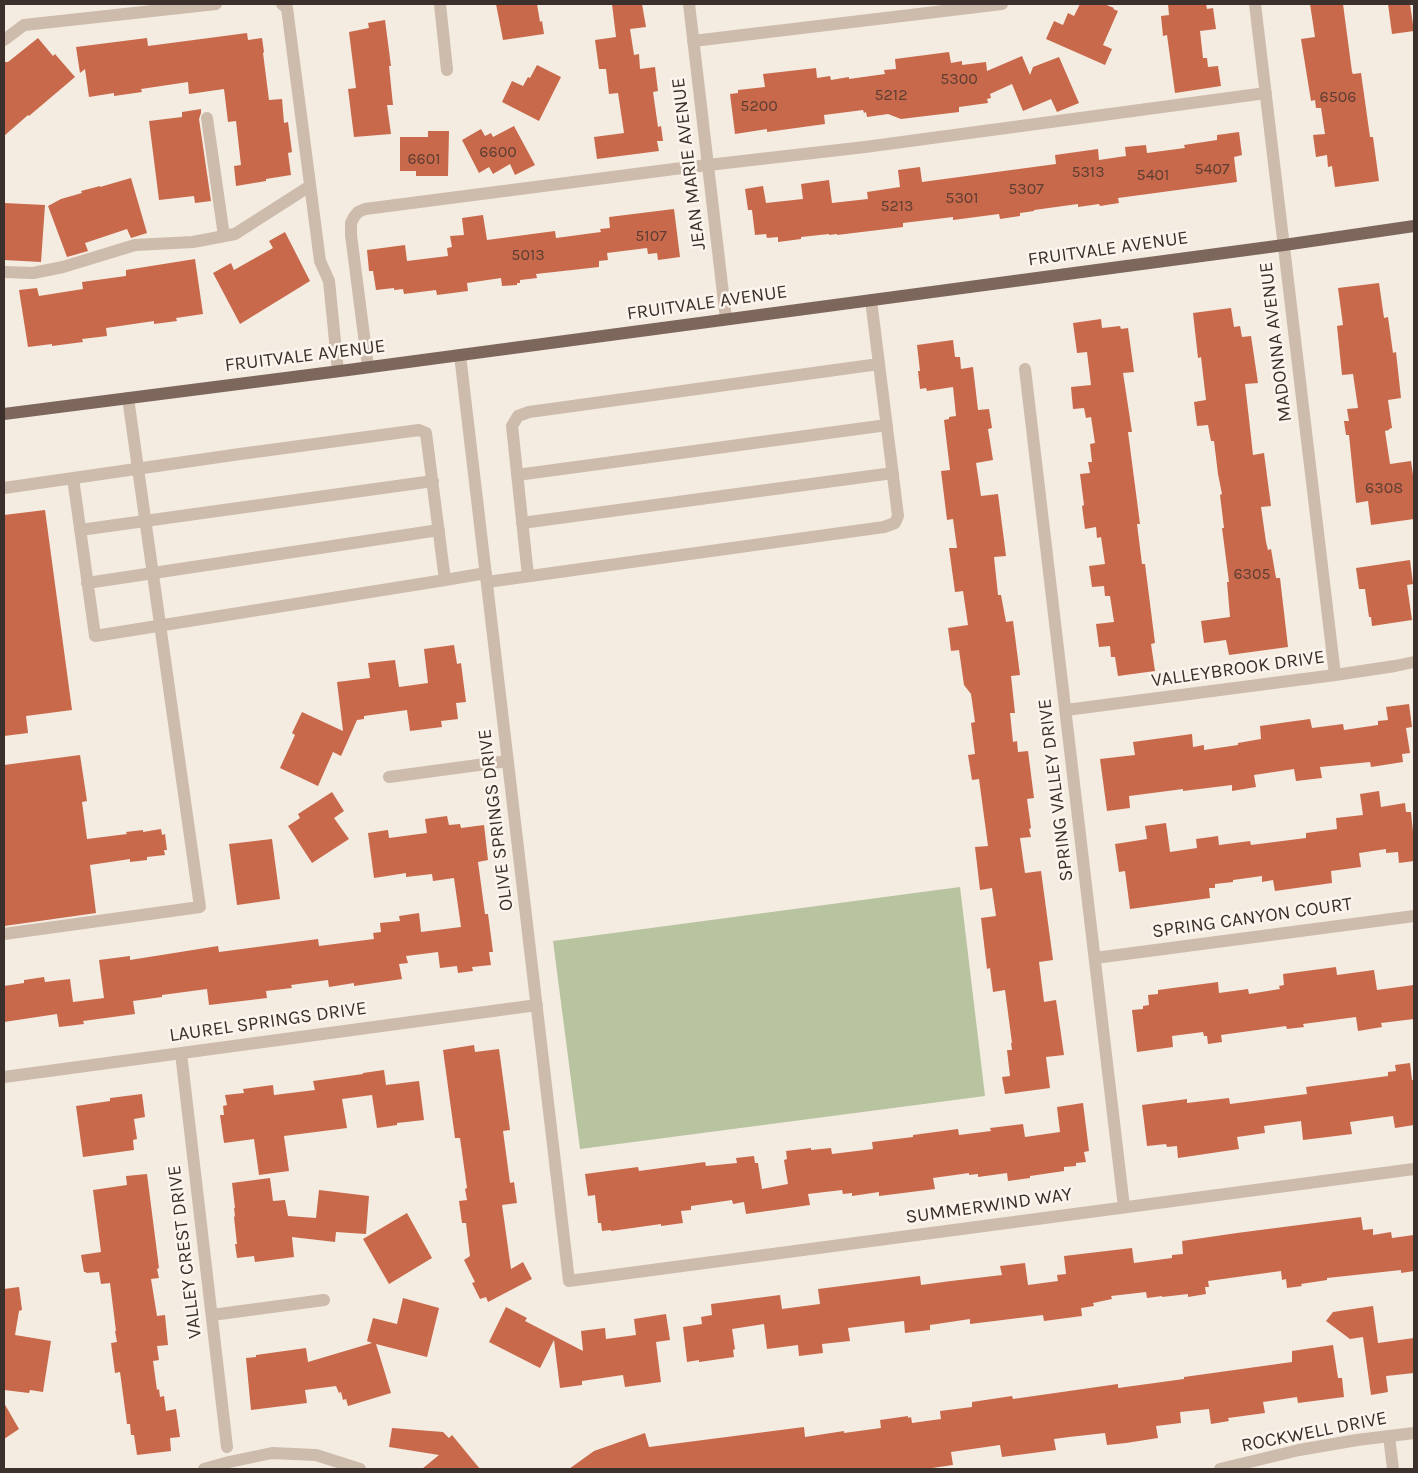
<!DOCTYPE html>
<html>
<head>
<meta charset="utf-8">
<style>
  body { margin:0 }
  #map { position:relative; width:1418px; height:1473px; overflow:hidden; background:#f4ebe1; font-family:Karla,sans-serif }
  canvas { display:block }
  .frame { position:absolute; inset:0; border:5px solid #3b302b; pointer-events:none }
</style>
</head>
<body>
<div id="map">
<canvas width="1418" height="1473"></canvas>
<div class="frame"></div>
</div>
<script>
const ctx = document.querySelector('canvas').getContext('2d');
ctx.lineJoin = 'round';
function paint(path, color) { ctx.fillStyle = color; ctx.fill(path, 'evenodd'); }
const poly = rows => new Path2D(rows.map(r => 'M' + r).join(''));
function trace(path, color, width, dash) { ctx.strokeStyle = color; ctx.lineWidth = width; ctx.lineCap = dash ? 'butt' : 'round'; ctx.setLineDash(dash || []); ctx.stroke(path); }
function drawText(font, color, halo, rows, align = 'center') {
  ctx.font = font + ' Karla,sans-serif'; ctx.lineWidth = 5; ctx.setLineDash([]); ctx.textBaseline = 'middle'; ctx.strokeStyle = halo; ctx.fillStyle = color; for (const [text, x, y, turn = 0] of rows) {
    ctx.save(); ctx.translate(x, y); ctx.rotate((+turn || 0) * Math.PI / 180); ctx.textAlign = isNaN(turn) ? turn : align; if (halo) ctx.strokeText(text, 0, 0); ctx.fillText(text, 0, 0); ctx.restore();
  }
}
const green = poly([
  [960,887,985,1096,580,1149,553,941]
]);
const building = poly([
  [496,4,537,4,540,22,542,21,544,34,503,40],
  [612,4,642,4,646,27,630,29,634,55,639,54,640,69,655,67,658,91,653,92,658,127,661,126,663,141,657,141,659,151,597,159,594,137,624,133,618,93,609,94,606,69,599,69,595,40,616,37],
  [1080,4,1104,4,1114,8,1113,9,1118,11,1103,45,1112,49,1105,65,1046,39,1054,21,1063,25,1068,13,1074,16],
  [1168,4,1206,4,1207,9,1213,8,1216,29,1200,31,1203,58,1207,58,1208,67,1218,66,1221,86,1175,93,1167,35,1163,36,1161,16,1169,15],
  [1310,4,1343,4,1352,72,1353,74,1361,73,1370,137,1373,137,1379,181,1335,187,1332,166,1328,167,1327,155,1316,157,1313,135,1325,134,1321,108,1316,108,1315,100,1311,101,1301,39,1315,37],
  [1388,4,1410,4,1414,31,1392,34],
  [385,20,391,66,389,66,393,105,387,105,391,134,354,137,348,89,356,88,349,32,369,28,368,23],
  [247,33,248,40,262,38,264,52,263,53,269,100,282,99,284,123,288,122,292,152,288,153,291,175,266,179,266,181,236,186,234,166,241,165,236,121,228,122,224,89,189,94,188,82,141,89,142,92,114,96,114,93,89,97,85,69,80,73,76,47,147,38,148,46],
  [38,38,53,56,55,54,75,77,29,116,28,115,4,136,4,62,8,62],
  [949,52,951,63,962,61,962,65,986,62,987,71,1022,56,1030,75,1033,67,1059,57,1079,103,1057,112,1051,99,1023,111,1012,84,990,94,991,98,987,99,988,103,959,107,959,112,901,119,888,114,867,117,866,112,864,113,863,110,824,115,825,124,767,132,767,129,735,134,730,94,738,93,738,90,765,87,763,74,816,68,817,78,830,76,831,80,849,77,849,79,885,74,884,70,896,69,895,59],
  [537,65,561,77,539,121,502,102,512,81,523,86,528,77,530,78],
  [201,109,201,113,199,119,211,201,195,203,194,196,159,200,149,121,182,117,182,112],
  [514,126,535,165,515,175,510,164,493,174,489,167,479,173,462,140,481,129,485,136,491,133,493,137],
  [428,131,449,131,448,176,416,176,416,171,400,171,400,137,428,137],
  [1239,132,1242,155,1234,157,1237,182,1118,198,1119,203,1100,206,1099,204,1078,207,1078,204,1034,210,1034,211,1020,213,1020,216,1000,219,999,214,953,220,953,217,903,223,903,227,837,235,837,234,829,235,829,234,801,237,801,239,778,242,778,237,767,238,766,234,755,235,752,210,748,210,745,189,763,186,766,203,803,199,801,184,829,180,832,203,868,199,867,192,900,187,898,170,920,167,922,182,1056,164,1055,155,1098,149,1099,160,1126,156,1125,147,1146,145,1147,153,1185,148,1184,145,1217,140,1217,135],
  [131,178,147,233,131,238,127,229,85,243,88,251,67,257,48,206,61,199,82,193,81,191,100,186,100,187],
  [4,203,45,205,41,262,4,260],
  [674,209,680,257,658,260,657,253,648,254,647,248,607,253,608,260,599,261,599,267,536,274,537,278,520,280,520,283,517,283,517,285,502,286,501,278,467,283,468,291,437,295,436,290,404,294,403,289,394,290,394,288,376,290,373,271,369,271,367,250,405,245,407,261,448,256,447,248,452,247,450,236,464,235,462,218,483,215,487,240,555,231,556,238,601,232,600,229,610,228,609,217],
  [285,232,310,281,240,324,213,273,231,263,234,270,273,248,269,241],
  [195,259,203,314,176,318,177,321,154,324,154,321,106,328,107,336,82,339,83,342,52,346,52,344,28,347,19,290,37,288,39,296,83,289,82,282,126,276,126,270],
  [1379,283,1384,318,1388,317,1393,353,1396,352,1401,398,1388,400,1392,428,1389,429,1389,430,1385,431,1390,464,1411,461,1414,482,1414,519,1371,525,1368,501,1356,503,1349,435,1346,435,1344,421,1349,421,1347,409,1358,408,1353,374,1342,375,1337,326,1343,325,1338,288],
  [1231,308,1234,327,1240,326,1242,337,1251,336,1258,383,1245,384,1249,419,1253,455,1264,453,1271,506,1261,507,1266,542,1268,550,1271,549,1276,578,1280,578,1288,647,1229,655,1226,640,1204,643,1201,621,1230,617,1227,582,1229,582,1222,528,1224,528,1220,495,1222,494,1218,474,1214,441,1211,441,1208,425,1197,426,1194,402,1206,400,1201,357,1198,358,1193,313],
  [1101,319,1102,328,1120,326,1121,329,1128,328,1134,372,1123,373,1132,432,1128,432,1140,524,1137,524,1142,564,1145,564,1155,643,1151,644,1155,671,1118,676,1115,657,1111,657,1110,646,1099,647,1096,624,1114,622,1110,596,1105,596,1104,586,1092,587,1089,566,1105,564,1101,537,1097,538,1096,527,1085,529,1082,506,1084,505,1080,474,1090,473,1088,462,1092,462,1090,444,1095,443,1091,417,1086,418,1084,408,1073,409,1071,387,1091,385,1087,352,1077,353,1073,323],
  [953,340,955,357,960,357,961,369,973,367,978,410,989,409,992,428,988,429,993,460,976,463,981,496,998,494,1006,556,994,557,998,595,1001,595,1006,622,1013,621,1020,675,1011,676,1015,713,1010,713,1013,742,1017,741,1018,752,1028,751,1034,798,1027,799,1031,828,1029,829,1031,837,1020,838,1025,873,1041,871,1053,960,1039,962,1044,1002,1056,1000,1064,1055,1046,1057,1050,1088,1005,1094,1002,1077,1010,1076,1007,1050,1012,1050,1011,1043,1012,1043,1005,990,993,992,990,968,987,969,981,918,996,916,992,888,980,890,975,847,988,846,979,779,972,780,968,755,975,754,971,723,975,722,971,694,964,685,959,650,951,651,948,628,968,625,963,591,955,592,949,548,957,548,953,519,947,520,941,471,950,470,944,420,949,419,949,417,956,416,953,387,927,391,926,388,920,389,918,371,920,371,917,345],
  [45,510,72,710,26,716,28,733,4,736,4,515],
  [1410,560,1413,584,1407,585,1412,620,1372,626,1371,617,1369,617,1365,589,1359,589,1356,568],
  [454,645,457,664,461,663,466,702,456,703,458,719,441,721,442,727,410,731,407,710,364,716,364,719,357,720,341,756,333,752,318,786,280,768,295,735,292,733,302,712,343,731,337,682,370,678,368,663,395,660,399,687,428,683,424,649],
  [1409,704,1412,727,1406,728,1410,753,1402,754,1403,762,1371,767,1370,762,1320,767,1322,778,1296,781,1294,769,1254,775,1256,787,1232,791,1232,785,1183,791,1183,789,1129,796,1130,808,1107,811,1100,759,1135,755,1133,742,1192,734,1193,747,1204,745,1204,750,1238,745,1238,743,1261,739,1260,726,1288,722,1310,719,1312,728,1343,724,1344,730,1378,725,1378,721,1388,720,1386,707],
  [80,755,87,801,82,802,87,839,127,834,126,832,143,830,143,832,161,829,162,835,165,834,167,850,164,850,165,855,147,857,147,860,130,862,130,859,90,865,96,913,4,926,4,765],
  [1379,791,1381,807,1405,803,1406,812,1411,812,1414,842,1414,861,1399,863,1398,852,1386,853,1386,849,1359,853,1361,867,1331,871,1332,883,1275,891,1273,880,1262,882,1262,876,1233,880,1233,882,1215,884,1215,888,1209,888,1210,898,1130,909,1125,871,1119,872,1115,844,1147,839,1145,826,1166,823,1170,852,1197,848,1196,839,1218,836,1219,845,1250,841,1251,845,1306,838,1306,833,1337,829,1336,818,1363,815,1360,794],
  [332,792,344,811,334,818,349,839,312,863,288,826,300,818,298,814],
  [447,816,449,825,460,824,461,828,484,825,488,860,478,862,485,914,488,914,493,952,489,952,491,965,472,967,473,971,458,973,457,966,440,968,438,952,406,956,408,963,399,964,402,979,354,986,354,983,329,987,328,980,291,985,292,988,266,991,267,998,209,1005,207,989,162,995,162,997,133,1001,135,1014,83,1021,84,1024,59,1027,57,1014,4,1022,4,986,24,983,24,980,44,977,45,982,70,979,73,1002,104,998,99,960,130,956,130,960,218,946,219,952,318,939,319,946,374,939,373,933,381,932,380,923,400,921,399,916,419,913,421,932,461,927,454,878,433,881,432,874,406,877,406,873,374,878,368,833,388,830,389,838,427,833,425,819],
  [272,839,280,899,237,905,229,844],
  [1336,967,1337,975,1374,970,1377,990,1414,985,1414,1019,1381,1023,1382,1027,1358,1031,1356,1017,1303,1024,1304,1027,1287,1029,1286,1026,1221,1035,1222,1042,1208,1044,1207,1036,1204,1036,1203,1032,1172,1036,1173,1047,1137,1052,1132,1010,1143,1009,1143,1006,1149,1005,1148,995,1158,994,1158,990,1218,982,1219,993,1248,989,1249,994,1280,989,1279,986,1284,985,1283,974],
  [474,1045,475,1052,499,1049,510,1130,503,1131,510,1183,514,1182,517,1203,502,1205,511,1269,523,1262,532,1279,488,1302,486,1297,480,1299,472,1283,475,1282,464,1260,470,1256,466,1223,462,1223,459,1201,467,1200,465,1189,467,1188,460,1138,455,1138,443,1050],
  [1410,1063,1412,1080,1414,1080,1414,1125,1395,1128,1393,1116,1350,1122,1352,1134,1303,1140,1301,1121,1264,1126,1265,1133,1237,1137,1239,1149,1178,1158,1177,1146,1167,1147,1166,1144,1147,1146,1142,1105,1187,1099,1187,1103,1229,1098,1230,1104,1307,1094,1306,1087,1388,1076,1388,1072,1396,1071,1395,1065],
  [384,1070,386,1085,419,1081,424,1120,397,1123,397,1125,377,1128,372,1095,342,1099,347,1128,284,1136,289,1171,259,1175,254,1139,224,1143,220,1115,224,1115,223,1106,227,1105,225,1095,244,1093,243,1089,273,1085,274,1095,315,1090,313,1081,363,1074,363,1073],
  [142,1094,145,1117,134,1119,137,1139,133,1140,134,1150,83,1157,76,1106,110,1101,110,1098],
  [1083,1103,1089,1151,1084,1152,1086,1162,1076,1163,1076,1166,1064,1167,1064,1171,1030,1176,1030,1178,1008,1181,1007,1173,978,1177,978,1174,969,1175,969,1173,933,1178,935,1189,879,1196,879,1192,852,1196,852,1193,843,1194,842,1190,808,1194,810,1205,746,1214,744,1202,733,1204,732,1200,691,1206,691,1210,681,1211,683,1223,661,1226,661,1224,611,1231,611,1230,602,1231,601,1223,598,1223,595,1195,588,1196,585,1174,638,1167,639,1171,705,1162,706,1166,737,1163,736,1158,754,1156,755,1163,758,1163,762,1189,788,1184,784,1160,787,1159,786,1151,811,1148,811,1150,831,1148,832,1154,873,1149,872,1142,913,1137,913,1135,958,1129,959,1135,991,1131,990,1128,1023,1124,1025,1137,1060,1132,1057,1107],
  [147,1174,159,1268,157,1269,159,1278,151,1279,157,1316,165,1315,168,1345,157,1346,159,1360,153,1361,157,1390,159,1389,160,1397,164,1396,166,1411,176,1409,180,1437,170,1438,171,1451,137,1455,134,1435,131,1435,130,1424,127,1424,120,1372,115,1373,111,1343,117,1342,115,1331,116,1331,110,1283,101,1284,99,1272,86,1273,86,1272,84,1272,81,1255,101,1252,93,1190,127,1185,126,1176],
  [270,1178,273,1201,285,1200,288,1216,316,1218,319,1190,369,1196,366,1234,336,1232,335,1242,292,1237,294,1257,255,1262,254,1256,237,1258,235,1244,237,1244,234,1217,235,1216,234,1208,235,1208,232,1183],
  [407,1213,432,1258,389,1284,363,1239],
  [1361,1217,1363,1230,1373,1229,1373,1235,1391,1232,1392,1238,1414,1235,1414,1271,1401,1273,1401,1270,1327,1278,1327,1280,1301,1284,1302,1286,1287,1288,1286,1279,1282,1280,1281,1271,1208,1281,1209,1287,1205,1287,1206,1294,1188,1297,1188,1294,1162,1297,1162,1296,1147,1298,1146,1292,1111,1296,1112,1299,1093,1303,1094,1306,1081,1308,1082,1316,1044,1321,1043,1315,970,1324,970,1319,930,1325,930,1330,905,1333,904,1321,848,1328,850,1341,822,1344,823,1353,799,1356,798,1345,767,1349,764,1324,732,1329,735,1349,733,1350,734,1357,699,1362,699,1360,687,1362,683,1327,702,1324,701,1317,712,1315,711,1304,780,1295,782,1309,820,1304,818,1289,920,1276,921,1285,951,1281,1002,1275,1000,1266,1025,1263,1028,1285,1058,1281,1057,1275,1066,1274,1064,1256,1132,1248,1134,1263,1172,1258,1172,1255,1183,1254,1182,1241,1237,1233],
  [19,1287,22,1310,19,1311,15,1335,51,1341,43,1392,30,1390,29,1393,4,1390,4,1289],
  [403,1298,439,1308,427,1357,376,1344,391,1393,348,1406,346,1399,343,1400,341,1392,339,1393,336,1386,305,1390,307,1403,251,1410,246,1358,256,1357,256,1355,306,1348,308,1362,372,1343,367,1341,373,1318,397,1324],
  [1373,1306,1378,1343,1414,1338,1414,1373,1386,1376,1388,1392,1371,1395,1363,1337,1350,1339,1326,1321,1333,1312],
  [506,1307,527,1318,525,1321,583,1351,581,1331,605,1328,606,1339,636,1335,634,1319,666,1314,670,1340,656,1342,661,1382,625,1387,623,1375,582,1381,582,1385,560,1388,554,1340,540,1368,489,1342],
  [1333,1345,1338,1378,1342,1378,1344,1397,1298,1403,1297,1397,1263,1402,1265,1413,1228,1418,1229,1421,1211,1424,1209,1409,1180,1412,1181,1423,1156,1426,1158,1438,1126,1443,1107,1445,1105,1433,1069,1437,1054,1439,1056,1450,1002,1457,1000,1445,951,1452,953,1465,925,1469,569,1469,594,1451,645,1433,649,1447,804,1427,805,1437,844,1431,844,1433,881,1428,880,1420,908,1416,908,1418,911,1417,912,1423,941,1419,940,1411,972,1407,972,1402,1012,1396,1013,1399,1118,1384,1118,1388,1184,1379,1184,1377,1292,1362,1292,1351],
  [4,1403,19,1429,4,1439],
  [392,1428,443,1432,449,1438,452,1435,480,1469,422,1469,439,1455,389,1447]
]);
const minor = poly([
  [282,4,287,8,320,261,329,281,338,371],
  [440,4,447,70],
  [689,4,726,319],
  [1255,4,1335,675],
  [4,40,24,25,216,4],
  [693,41,1002,4],
  [207,118,224,236],
  [4,272,33,273,63,267,135,245,193,242,235,234,310,186],
  [460,355,569,1281,1414,1169],
  [368,367,351,235,351,223,354,217,358,212,365,209,682,168,865,147,1266,93],
  [1025,369,1124,1207],
  [517,475,887,425],
  [4,488,240,454,419,430,426,433,445,580,95,636,73,478],
  [522,523,893,473],
  [80,530,433,481],
  [528,576,512,426,518,416,529,412,879,364],
  [445,580,486,573],
  [487,582,884,527,895,523,898,516,871,300],
  [87,583,439,530],
  [1066,710,1335,675,1395,666,1414,662],
  [389,777,508,761],
  [4,934,200,907,128,398],
  [1095,958,1414,916],
  [181,1053,227,1447],
  [4,1077,537,1005],
  [212,1315,324,1300],
  [1389,1436,1393,1469],
  [204,1469,229,1462,272,1453,316,1455,360,1469],
  [1220,1469,1299,1450,1357,1440,1414,1433]
]);
const major = poly([
  [4,414,348,370,1284,245,1414,226]
]);
const numberNames = [
  ["5300",959,79],
  ["5212",891,95],
  ["6506",1338,97],
  ["5200",759,106],
  ["6600",498,152],
  ["6601",424,159],
  ["5407",1212,169],
  ["5313",1088,172],
  ["5401",1153,175],
  ["5307",1026,189],
  ["5301",962,198],
  ["5213",897,206],
  ["5107",651,236],
  ["5013",528,255],
  ["6308",1384,488],
  ["6305",1252,574]
];
const streetNames = [
  ["JEAN MARIE AVENUE",689,164,-97],
  ["FRUITVALE AVENUE",1108,249,-8],
  ["FRUITVALE AVENUE",707,303,-8],
  ["MADONNA AVENUE",1276,342,-97],
  ["FRUITVALE AVENUE",305,356,-7],
  ["VALLEYBROOK DRIVE",1238,669,-8],
  ["SPRING VALLEY DRIVE",1056,790,-97],
  ["OLIVE SPRINGS DRIVE",496,820,-97],
  ["SPRING CANYON COURT",1252,918,-8],
  ["LAUREL SPRINGS DRIVE",268,1022,-8],
  ["SUMMERWIND WAY",989,1206,-8],
  ["VALLEY CREST DRIVE",185,1252,-97],
  ["ROCKWELL DRIVE",1314,1432,-11]
];
paint(green, '#b8c4a0');
paint(building, '#c8694b');
trace(minor, '#cdbbac', 12);
trace(major, '#7d675c', 12);
drawText('16px', '#5e3e33', null, numberNames);
drawText('19px', '#3b302b', '#fbf5ee', streetNames);
</script>
</body>
</html>
